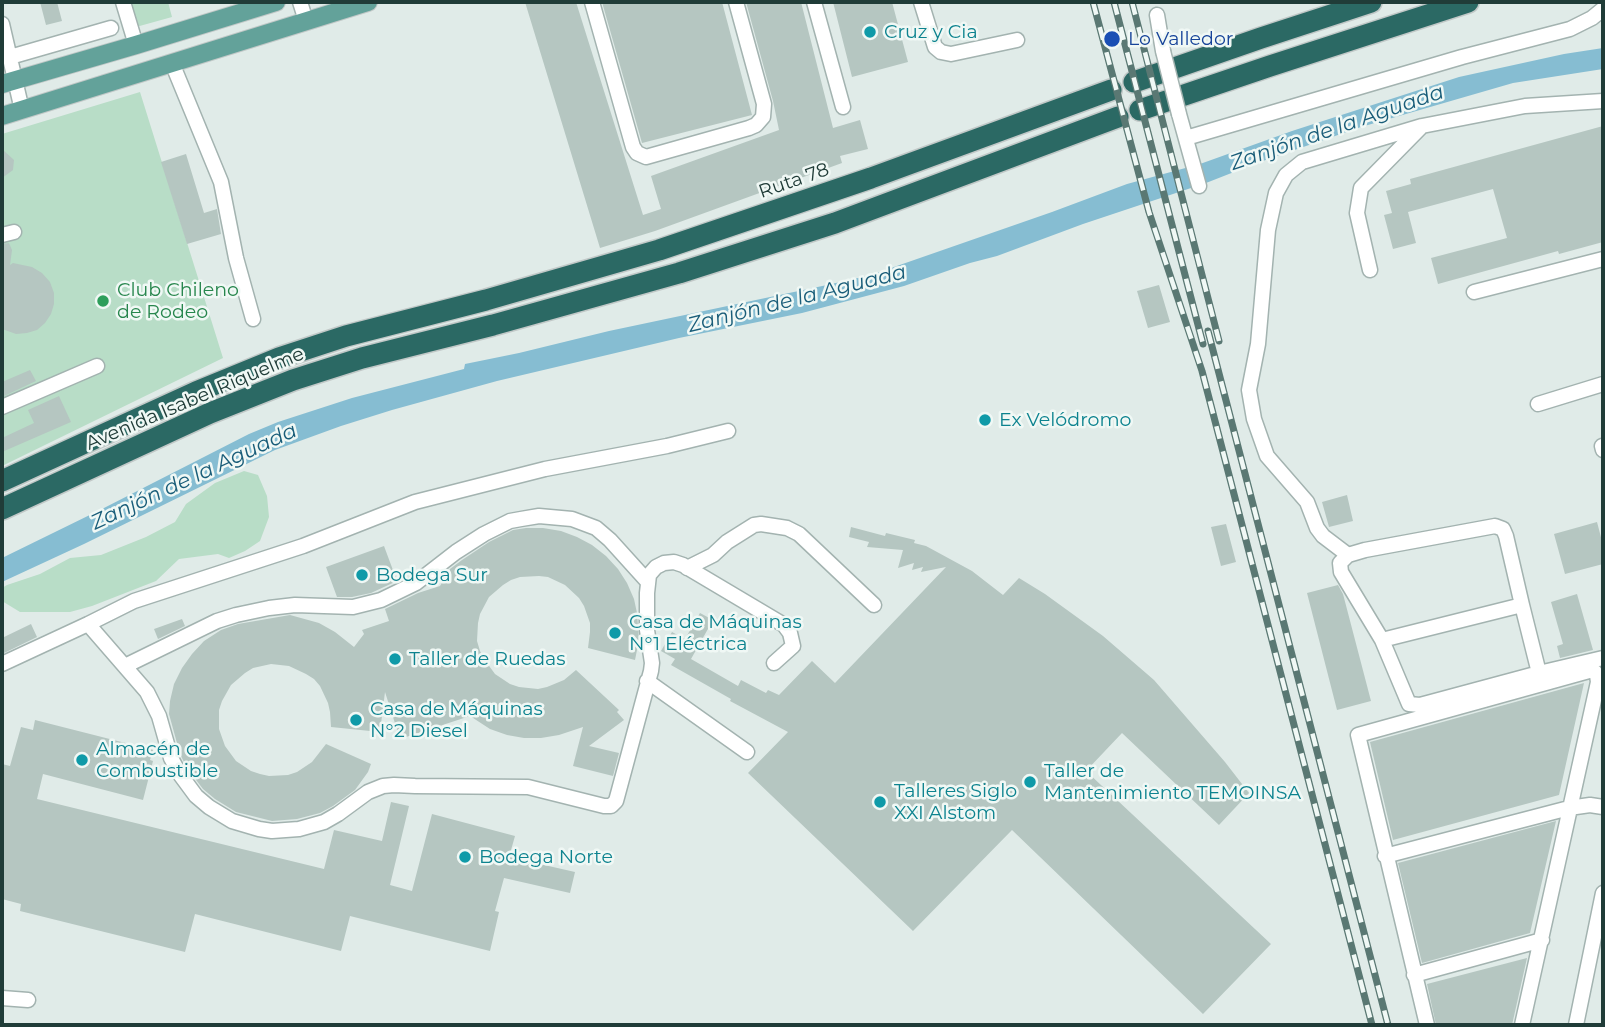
<!DOCTYPE html>
<html>
<head>
<meta charset="utf-8">
<style>
  body { margin:0 }
  #map { position:relative; width:1605px; height:1027px; overflow:hidden; background:#e0ebe8; font-family:Montserrat,sans-serif }
  canvas { display:block }
  .frame { position:absolute; inset:0; border:4px solid #203c38; pointer-events:none }
</style>
</head>
<body>
<div id="map">
<canvas width="1605" height="1027"></canvas>
<div class="frame"></div>
</div>
<script>
const ctx = document.querySelector('canvas').getContext('2d');
ctx.lineJoin = 'round';
function paint(path, color) { ctx.fillStyle = color; ctx.fill(path, 'evenodd'); }
const poly = rows => new Path2D(rows.map(r => 'M' + r).join(''));
function trace(path, color, width, dash) { ctx.strokeStyle = color; ctx.lineWidth = width; ctx.lineCap = dash ? 'butt' : 'round'; ctx.setLineDash(dash || []); ctx.stroke(path); }
function drawText(font, color, halo, rows, align = 'center') {
  ctx.font = font + ' Montserrat,sans-serif'; ctx.lineWidth = 5; ctx.setLineDash([]); ctx.textBaseline = 'middle'; ctx.strokeStyle = halo; ctx.fillStyle = color; for (const [text, x, y, turn = 0] of rows) {
    ctx.save(); ctx.translate(x, y); ctx.rotate((+turn || 0) * Math.PI / 180); ctx.textAlign = isNaN(turn) ? turn : align; if (halo) ctx.strokeText(text, 0, 0); ctx.fillText(text, 0, 0); ctx.restore();
  }
}
const green = poly([
  [129,2,168,2,172,17,136,27],
  [140,92,223,358,2,466,2,134],
  [244,471,258,475,267,496,269,517,260,541,245,551,229,558,218,554,179,559,156,581,92,606,70,612,20,612,2,601,2,588,7,585,40,574,70,558,101,555,146,537,175,522,186,504,215,483]
]);
const water = poly([
  [1603,48,1603,69,1513,83,1361,127,1257,163,1206,183,1083,224,997,256,970,263,904,286,802,313,679,338,497,381,392,410,341,426,275,450,84,544,2,582,2,558,102,509,249,434,278,422,352,398,464,369,465,364,519,353,609,331,827,285,871,275,1052,212,1127,184,1200,164,1292,131,1459,77,1564,54]
]);
const building = poly([
  [40,2,57,2,62,21,46,25],
  [525,2,576,2,643,215,661,209,651,176,779,130,773,101,746,2,801,2,833,128,860,120,868,149,840,156,842,163,655,231,600,248],
  [602,2,722,2,752,115,642,143],
  [833,2,892,2,908,62,852,77],
  [1603,126,1603,242,1559,254,1558,251,1438,284,1431,258,1507,238,1493,189,1408,212,1416,243,1393,249,1384,215,1392,213,1386,191,1411,184,1410,179],
  [2,149,14,160,13,170,2,178],
  [186,154,204,213,217,209,221,234,187,244,161,162],
  [9,243,12,250,10,265,13,263,32,267,42,273,50,282,54,293,54,304,51,314,45,323,37,330,27,333,16,334,2,329,2,244],
  [1159,285,1170,322,1148,328,1137,291],
  [30,370,36,381,2,397,2,382],
  [59,396,71,422,2,452,2,438,34,423,28,410],
  [1347,495,1353,521,1329,527,1322,502],
  [1597,522,1603,545,1603,564,1565,574,1554,534],
  [1226,524,1236,562,1221,566,1211,527],
  [851,527,885,536,886,533,915,540,914,543,926,546,972,571,1003,595,1019,578,1045,594,1103,636,1154,680,1225,762,1249,793,1219,825,1122,733,1086,771,1271,944,1203,1014,1012,830,913,931,748,773,788,732,730,701,731,699,671,665,675,659,661,651,672,632,685,639,700,613,713,620,691,659,738,686,741,680,766,693,768,690,779,695,812,661,835,683,946,567,921,572,923,567,912,570,914,563,898,568,903,550,867,547,869,542,849,537],
  [526,528,543,528,561,531,577,537,592,545,606,556,618,569,627,583,634,599,637,613,639,640,635,660,588,648,590,632,590,623,584,606,579,598,565,585,548,577,539,576,520,577,511,580,503,585,489,597,480,614,478,623,477,641,480,651,484,659,495,674,510,684,519,687,538,689,547,687,564,680,576,670,619,710,617,712,624,720,589,746,619,753,613,776,573,766,583,727,559,735,541,738,524,738,507,735,490,729,470,716,400,739,385,692,380,732,331,727,330,712,328,703,320,686,314,679,306,674,289,666,271,664,253,668,245,673,231,685,222,701,219,710,219,729,225,746,236,761,251,771,260,774,269,776,288,775,297,772,312,762,326,744,371,764,368,772,355,790,333,806,320,813,297,819,272,821,236,812,215,799,203,789,187,768,180,754,169,714,170,701,174,684,182,668,192,654,204,641,221,630,238,624,290,615,319,623,335,632,354,647,364,634,362,630,389,621,385,609,418,593,440,586,450,569,462,560,489,542,513,530],
  [384,546,397,581,371,593,352,597,337,597,326,567],
  [1338,585,1343,594,1371,701,1337,710,1307,593],
  [1577,594,1593,650,1560,658,1557,646,1563,644,1551,602],
  [182,619,185,626,158,639,154,629],
  [31,624,37,637,2,654,2,638],
  [1584,683,1559,795,1393,840,1370,742],
  [35,720,153,750,150,760,153,761,143,800,43,774,37,799,324,869,334,830,382,841,391,802,409,806,390,885,412,891,432,814,515,836,509,857,575,872,570,893,504,878,495,911,499,912,490,951,350,916,341,951,195,914,185,952,20,911,21,904,2,899,2,764,10,766,21,727,33,730],
  [1556,821,1530,933,1422,963,1398,863],
  [1527,958,1512,1025,1436,1025,1427,984]
]);
const minor = poly([
  [123,2,136,45],
  [300,2,306,21],
  [592,2,633,147,637,153,646,157,749,128,756,125,763,117,764,104,736,2],
  [814,2,843,107],
  [921,2,935,47,941,52,951,54,1017,40],
  [1157,15,1163,51],
  [2,24,22,110],
  [10,57,111,28],
  [172,63,221,182,236,258,253,319],
  [1179,114,1199,186],
  [1186,138,1462,57,1570,29,1592,18,1603,9],
  [2,235,14,232],
  [1370,270,1357,213,1361,188,1421,127],
  [1474,292,1603,259],
  [1538,404,1603,384],
  [2,407,97,366],
  [1602,446,1603,450],
  [1348,555,1340,563,1341,572,1382,640,1409,704,1420,705,1539,673,1522,605,1382,640],
  [687,568,713,555,727,542,754,525,761,524,787,528,799,534,874,605],
  [1522,605,1506,536,1503,529,1495,526,1365,550,1348,555,1323,536,1317,528,1307,502,1267,456,1254,419,1249,390,1258,344,1268,230,1276,193,1286,175,1302,162,1422,126,1525,106,1603,101],
  [88,624,147,692,159,716,171,758,179,773,196,796,209,807,232,821,259,829,272,831,299,829,324,822,338,814,368,792,383,786,394,785,415,786,528,787,604,806,611,806,616,801,619,790,651,671,652,663,647,630,647,593,649,575,656,567,664,563,674,562,683,565,784,625,790,633,793,646,774,663],
  [2,664,88,624,134,601,303,546,415,502,545,469,667,446,728,431],
  [125,666,217,621,236,615,269,608,295,605,353,607,381,600,416,583,456,552,484,534,510,521,521,519,539,516,572,519,596,528,610,540,648,582],
  [1539,673,1603,658],
  [647,681,747,752],
  [1385,856,1569,808,1590,805,1603,807],
  [1414,975,1542,940],
  [2,998,28,1000],
  [1427,1025,1358,735,1589,671,1594,671,1597,675,1598,682,1522,1025],
  [1576,1025,1603,893]
]);
const major = poly([
  [2,84,136,45,276,2],
  [2,116,368,2]
]);
const highway = poly([
  [1134,82,1261,38,1371,2],
  [1140,110,1270,66,1468,2],
  [2,481,196,392,279,358,346,336,486,300,659,250,871,178,1111,90],
  [2,509,210,413,293,380,362,358,493,325,679,273,835,223,1118,117]
]);
const rail = poly([
  [1093,2,1149,212,1202,371,1372,1025],
  [1114,2,1203,344],
  [1132,2,1219,341],
  [1208,331,1388,1025]
]);
const minorBridge = poly([
  [1163,51,1179,114]
]);
const markers = [
  [870,32,7,"#0f9aa8"],
  [1112,39,9,"#1a4fb4"],
  [103,301,7,"#2e9e5b"],
  [985,420,7,"#0f9aa8"],
  [362,575,7,"#0f9aa8"],
  [615,633,7,"#0f9aa8"],
  [395,659,7,"#0f9aa8"],
  [356,720,7,"#0f9aa8"],
  [82,760,7,"#0f9aa8"],
  [1030,782,7,"#0f9aa8"],
  [880,802,7,"#0f9aa8"],
  [465,857,7,"#0f9aa8"]
];
const cultureNames = [
  ["Cruz y Cia",884,32],
  ["Ex Velódromo",999,420],
  ["Bodega Sur",376,575],
  ["Casa de Máquinas",629,622],
  ["N°1 Eléctrica",629,644],
  ["Taller de Ruedas",409,659],
  ["Casa de Máquinas",370,709],
  ["N°2 Diesel",370,731],
  ["Almacén de",96,749],
  ["Combustible",96,771],
  ["Taller de",1044,771],
  ["Mantenimiento TEMOINSA",1044,793],
  ["Talleres Siglo",894,791],
  ["XXI Alstom",894,813],
  ["Bodega Norte",479,857]
];
const transitNames = [
  ["Lo Valledor",1128,39]
];
const streetNames = [
  ["Ruta 78",794,181,-19],
  ["Avenida Isabel Riquelme",195,399,-23]
];
const leisureNames = [
  ["Club Chileno",117,290],
  ["de Rodeo",117,312]
];
const waterNames = [
  ["Zanjón de la Aguada",1337,128,-19],
  ["Zanjón de la Aguada",797,299,-14],
  ["Zanjón de la Aguada",194,477,-25]
];
paint(green, '#b8ddc7');
paint(water, '#86bdd2');
paint(building, '#b5c6c1');
trace(minor, '#a3b3b0', 17);
trace(major, '#c1c8c7', 20);
trace(highway, '#c1c8c7', 24);
trace(minor, '#fff', 14);
trace(major, '#63a29a', 18);
trace(highway, '#2b6964', 21);
trace(rail, '#5a7873', 7);
trace(rail, '#f0f8f5', 4.5, [13]);
trace(minorBridge, '#a3b3b0', 17, []);
trace(minorBridge, '#fff', 14);
for (const [x, y, r, color] of markers) { const dot = new Path2D(); dot.arc(x, y, r, 0, 2 * Math.PI); ctx.fillStyle = color; ctx.fill(dot); trace(dot, '#f0f8f5', 2.5); }
drawText('19px', '#0d838f', '#f0f8f5', cultureNames, 'left');
drawText('19px', '#164399', '#f0f8f5', transitNames, 'left');
drawText('19px', '#203c38', '#f0f8f5', streetNames);
drawText('19px', '#27864d', '#f0f8f5', leisureNames, 'left');
drawText('italic 21px', '#195d79', '#f0f8f5', waterNames);
</script>
</body>
</html>
